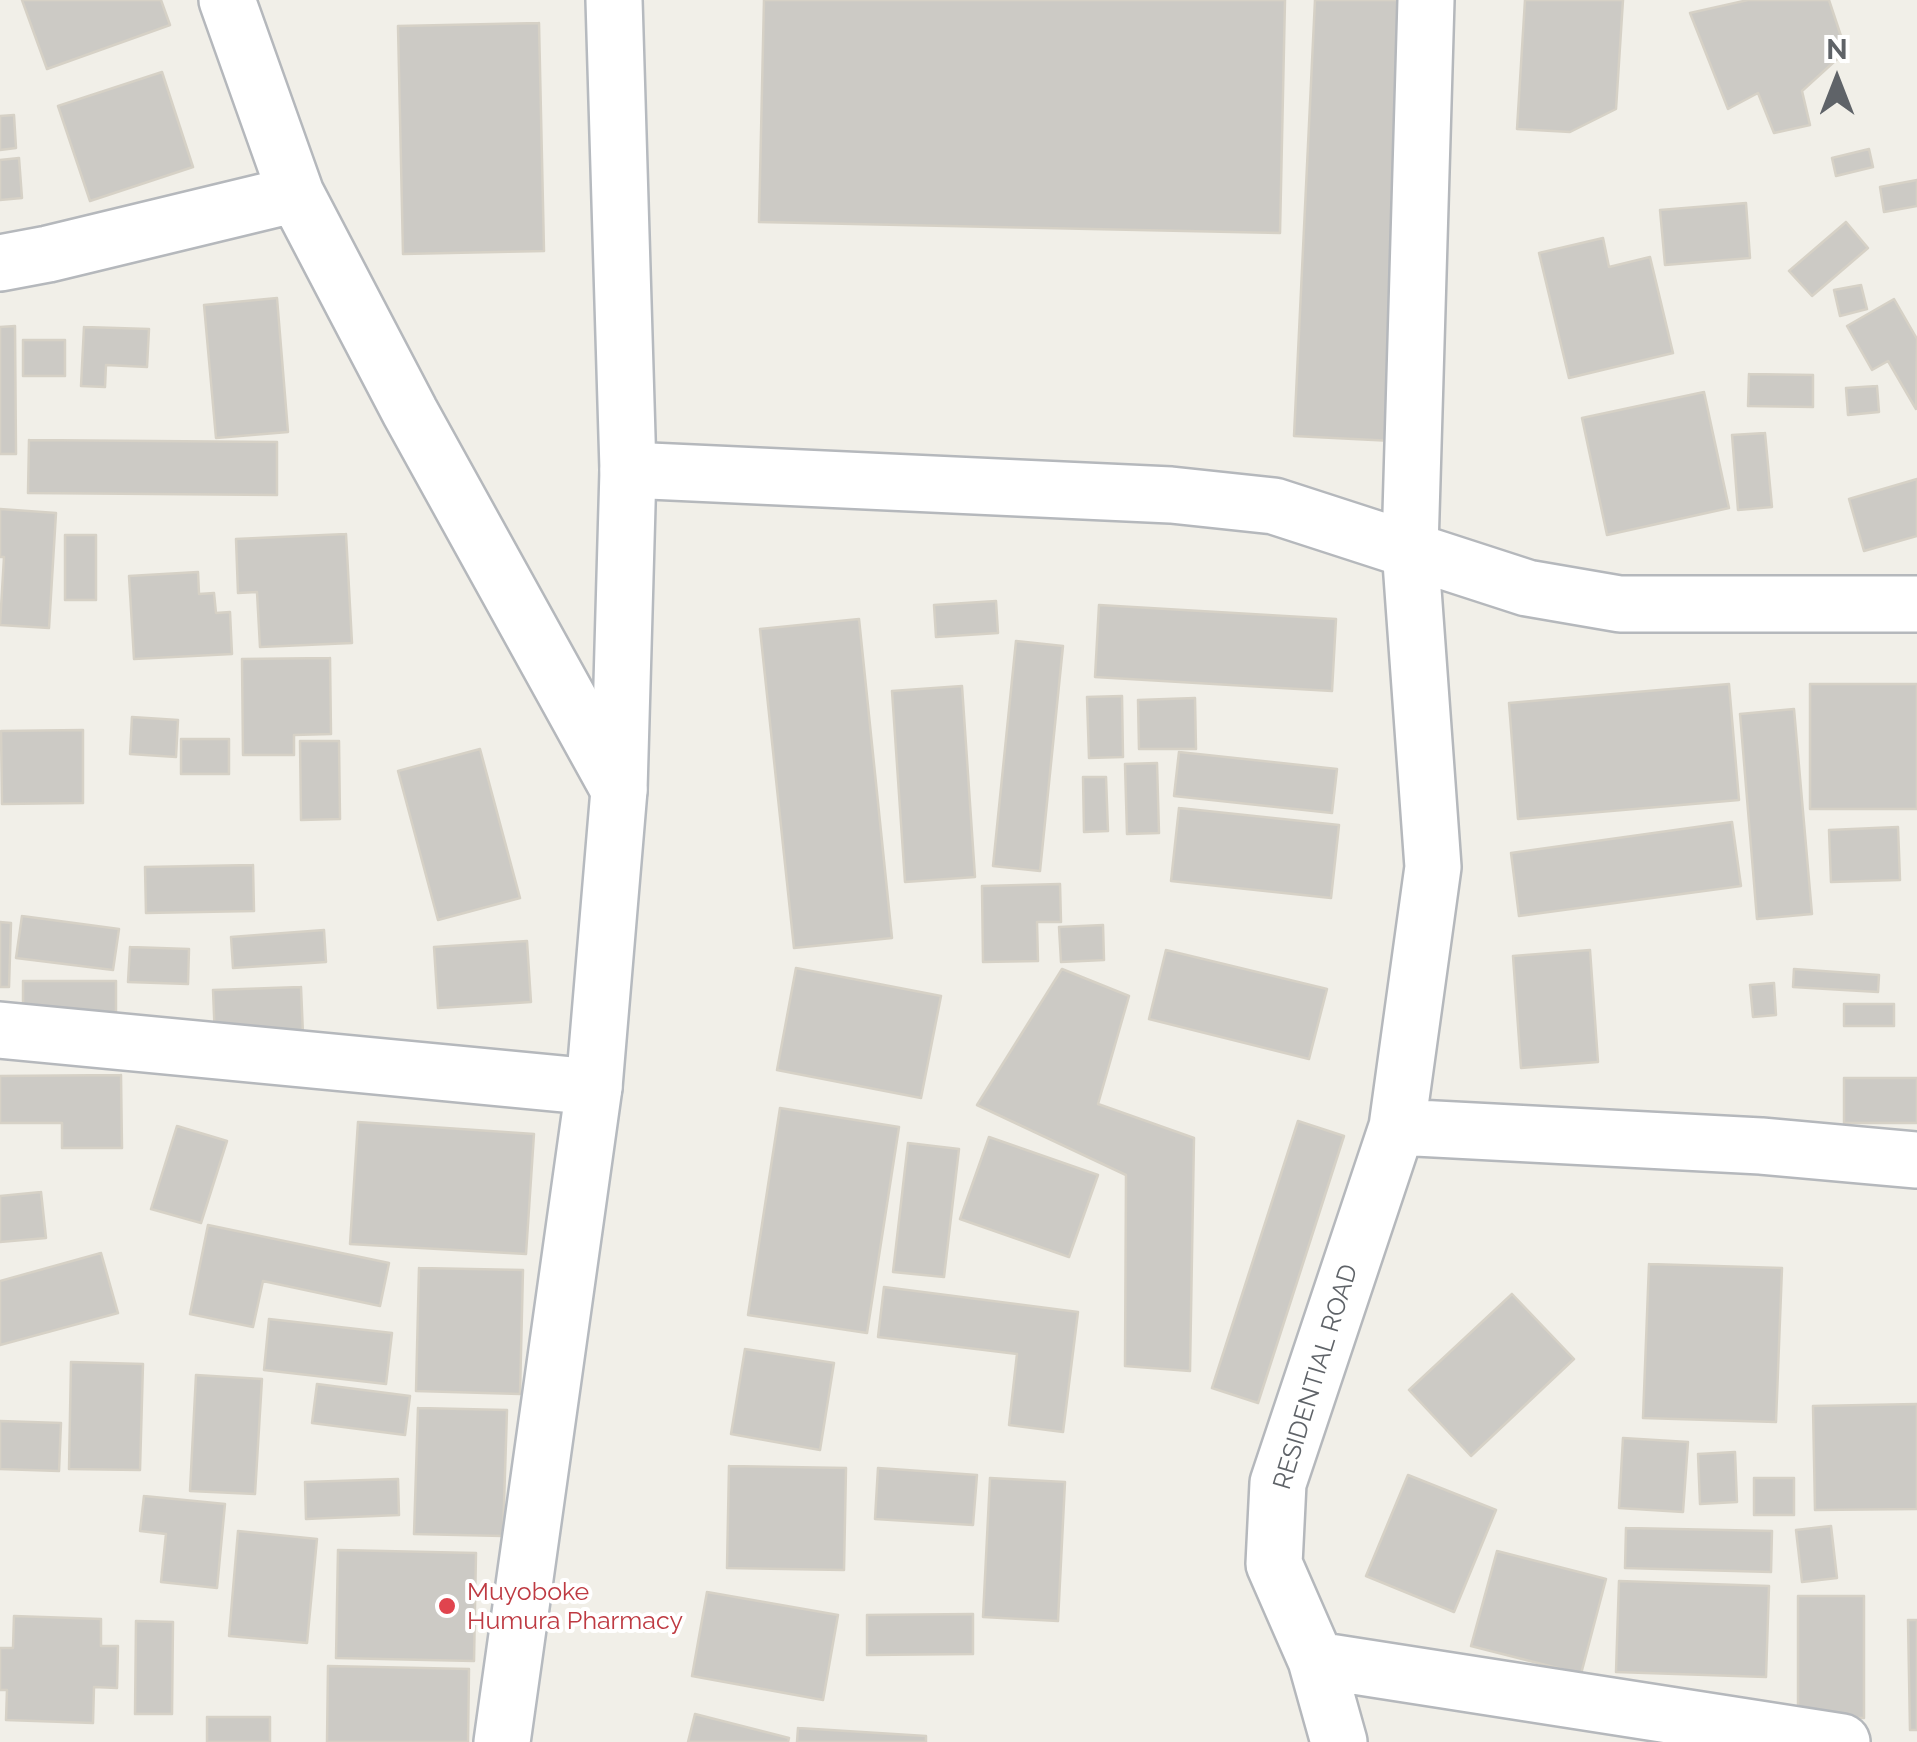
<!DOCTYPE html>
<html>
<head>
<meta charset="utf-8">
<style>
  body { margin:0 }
  #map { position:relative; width:1917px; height:1742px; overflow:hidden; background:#f1efe8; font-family:Raleway,sans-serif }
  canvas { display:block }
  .north { position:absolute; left:1787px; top:30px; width:100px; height:100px; -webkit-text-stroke:8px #fff; paint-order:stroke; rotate:0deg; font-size:28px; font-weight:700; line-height:40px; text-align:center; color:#5f6368 }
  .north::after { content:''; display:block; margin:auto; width:35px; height:45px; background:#5f6368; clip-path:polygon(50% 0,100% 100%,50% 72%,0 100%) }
</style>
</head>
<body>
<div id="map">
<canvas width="1917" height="1742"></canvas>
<div class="north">N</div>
</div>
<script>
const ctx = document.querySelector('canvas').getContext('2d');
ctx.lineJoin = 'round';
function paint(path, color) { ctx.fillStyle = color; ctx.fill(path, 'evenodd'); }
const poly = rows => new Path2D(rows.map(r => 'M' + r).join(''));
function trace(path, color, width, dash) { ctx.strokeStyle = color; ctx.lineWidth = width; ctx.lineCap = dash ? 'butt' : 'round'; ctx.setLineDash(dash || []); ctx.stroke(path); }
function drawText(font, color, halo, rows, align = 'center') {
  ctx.font = font + ' Raleway,sans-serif'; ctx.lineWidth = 8; ctx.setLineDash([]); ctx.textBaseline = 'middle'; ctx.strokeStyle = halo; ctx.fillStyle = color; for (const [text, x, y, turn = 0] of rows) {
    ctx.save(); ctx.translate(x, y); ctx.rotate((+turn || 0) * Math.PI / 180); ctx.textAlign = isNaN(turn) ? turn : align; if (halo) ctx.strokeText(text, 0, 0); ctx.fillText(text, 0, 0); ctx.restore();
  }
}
const building = poly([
  [22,0,161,0,170,25,47,69,22,0],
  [764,0,1285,0,1280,233,759,222,764,0],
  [1315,0,1414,0,1393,441,1294,436,1315,0],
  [1525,0,1623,0,1616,109,1570,132,1517,129,1525,0],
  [1748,0,1829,0,1846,51,1802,91,1810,125,1774,133,1758,93,1728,109,1690,13,1748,0],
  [539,23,544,251,403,254,398,26,539,23],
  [162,72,193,167,90,201,58,106,162,72],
  [14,115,16,148,0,150,0,116,14,115],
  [1869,149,1873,167,1836,176,1832,158,1869,149],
  [19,158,22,198,0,200,0,160,19,158],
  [1917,180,1917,206,1884,212,1880,187,1917,180],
  [1746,203,1750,258,1665,265,1660,210,1746,203],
  [1846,222,1868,248,1812,296,1789,271,1846,222],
  [1603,238,1609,267,1650,257,1673,353,1569,378,1539,253,1603,238],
  [1861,285,1867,309,1840,316,1834,290,1861,285],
  [277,298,288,432,216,438,204,305,277,298],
  [1894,299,1917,339,1916,409,1888,361,1872,370,1847,326,1894,299],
  [15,326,16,454,0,454,0,327,15,326],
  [84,327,149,329,147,367,106,365,105,387,81,386,84,327],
  [23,340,65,340,65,376,23,376,23,340],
  [1749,374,1813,375,1813,407,1748,406,1749,374],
  [1877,386,1879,412,1848,415,1846,388,1877,386],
  [1704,392,1729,508,1607,535,1582,418,1704,392],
  [1765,433,1772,507,1738,510,1732,435,1765,433],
  [29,440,277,442,277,495,28,493,29,440],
  [1917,479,1917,536,1864,551,1849,499,1917,479],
  [0,509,56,513,49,628,0,625,4,557,0,557,0,509],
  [346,534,352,643,260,647,257,592,238,593,236,539,346,534],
  [65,535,96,535,96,600,65,600,65,535],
  [198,572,199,594,214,593,216,613,230,612,232,654,134,659,129,576,198,572],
  [996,601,998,633,936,637,934,605,996,601],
  [1099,605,1336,619,1332,691,1095,677,1099,605],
  [859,619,892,938,794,948,760,629,859,619],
  [1016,641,1063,646,1040,871,993,866,1016,641],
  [330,658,331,734,294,735,294,755,243,755,242,659,330,658],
  [1729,684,1739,800,1518,819,1509,703,1729,684],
  [1810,684,1917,684,1917,809,1810,809,1810,684],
  [962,686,975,877,905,882,892,691,962,686],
  [1122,696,1123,757,1089,758,1087,697,1122,696],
  [1195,698,1196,749,1139,749,1138,700,1195,698],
  [1794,709,1812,914,1757,919,1740,714,1794,709],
  [132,717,178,720,176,757,130,754,132,717],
  [83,730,83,803,2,804,1,731,83,730],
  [181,739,229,739,229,774,181,774,181,739],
  [300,741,339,741,340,819,301,820,300,741],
  [480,749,520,898,438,920,398,771,480,749],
  [1179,752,1337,769,1332,813,1174,796,1179,752],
  [1157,763,1159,833,1127,834,1125,764,1157,763],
  [1083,777,1106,777,1108,831,1084,832,1083,777],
  [1179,808,1339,825,1331,898,1171,881,1179,808],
  [1732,822,1741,886,1519,916,1511,853,1732,822],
  [1898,827,1900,880,1831,882,1829,830,1898,827],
  [253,865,254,911,146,913,145,867,253,865],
  [1060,884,1061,922,1037,922,1038,961,983,962,982,886,1060,884],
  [22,916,119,929,113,970,16,958,22,916],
  [0,922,11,923,9,987,0,987,0,922],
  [1103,925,1104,960,1061,962,1059,927,1103,925],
  [324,930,326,962,233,968,231,937,324,930],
  [527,941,531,1002,438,1008,434,947,527,941],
  [130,947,189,949,188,984,128,982,130,947],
  [1166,950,1327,989,1309,1059,1149,1019,1166,950],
  [1590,950,1598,1062,1521,1068,1513,956,1590,950],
  [796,968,941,996,921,1098,777,1070,796,968],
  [1062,969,1129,996,1098,1104,1194,1138,1190,1371,1125,1366,1126,1175,977,1105,1062,969],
  [1794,969,1879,975,1878,992,1793,987,1794,969],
  [23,981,116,981,116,1018,23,1018,23,981],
  [1774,983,1776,1015,1753,1017,1750,985,1774,983],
  [301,987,303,1035,215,1039,213,990,301,987],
  [1844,1004,1894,1004,1894,1026,1844,1026,1844,1004],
  [121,1075,122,1148,62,1148,62,1123,0,1123,0,1076,121,1075],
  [1844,1078,1917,1078,1917,1123,1844,1123,1844,1078],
  [780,1108,899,1127,867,1333,748,1315,780,1108],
  [1298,1121,1344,1136,1258,1403,1212,1388,1298,1121],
  [358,1122,534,1134,526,1254,350,1244,358,1122],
  [177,1126,227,1141,201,1223,151,1209,177,1126],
  [989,1137,1098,1175,1069,1257,960,1219,989,1137],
  [908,1143,959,1149,944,1277,893,1272,908,1143],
  [41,1192,46,1238,0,1242,0,1196,41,1192],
  [208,1225,389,1263,380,1306,263,1281,253,1327,190,1314,208,1225],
  [101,1253,118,1313,0,1345,0,1281,101,1253],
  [1649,1264,1782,1268,1776,1422,1643,1418,1649,1264],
  [419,1268,523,1270,520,1394,416,1391,419,1268],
  [884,1287,1078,1312,1063,1432,1009,1425,1017,1354,878,1337,884,1287],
  [1512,1294,1574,1359,1471,1456,1409,1390,1512,1294],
  [269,1319,392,1333,386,1384,264,1370,269,1319],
  [745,1349,834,1363,820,1450,731,1434,745,1349],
  [71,1362,143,1364,140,1470,69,1469,71,1362],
  [196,1375,262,1379,255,1494,190,1491,196,1375],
  [317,1384,410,1396,405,1435,312,1423,317,1384],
  [1917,1404,1917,1509,1815,1510,1813,1406,1917,1404],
  [418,1408,507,1410,503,1536,414,1534,418,1408],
  [0,1421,61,1423,59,1471,0,1469,0,1421],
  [1623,1438,1688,1442,1683,1512,1619,1508,1623,1438],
  [1735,1452,1737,1502,1700,1504,1698,1454,1735,1452],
  [729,1466,846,1468,844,1570,727,1568,729,1466],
  [878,1468,977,1475,973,1525,875,1519,878,1468],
  [1408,1475,1496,1510,1454,1612,1366,1576,1408,1475],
  [990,1478,1065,1482,1058,1621,983,1617,990,1478],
  [1754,1478,1794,1478,1794,1515,1754,1515,1754,1478],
  [398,1479,399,1515,306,1519,305,1482,398,1479],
  [144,1496,225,1504,217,1588,161,1582,166,1534,140,1531,144,1496],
  [1831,1526,1837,1578,1802,1582,1796,1530,1831,1526],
  [1626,1528,1772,1531,1771,1572,1625,1568,1626,1528],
  [238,1531,317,1539,307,1643,229,1636,238,1531],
  [338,1550,476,1553,474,1661,336,1658,338,1550],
  [1497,1551,1606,1579,1581,1674,1471,1646,1497,1551],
  [1619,1581,1769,1586,1766,1677,1616,1672,1619,1581],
  [707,1592,838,1615,823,1700,692,1676,707,1592],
  [1798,1596,1864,1596,1864,1718,1798,1718,1798,1596],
  [973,1614,973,1654,867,1655,867,1615,973,1614],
  [14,1616,101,1619,101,1646,118,1646,117,1688,94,1687,93,1723,6,1720,7,1690,0,1690,0,1648,13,1648,14,1616],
  [1908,1620,1917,1620,1917,1730,1910,1730,1908,1620],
  [136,1621,173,1622,172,1714,135,1714,136,1621],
  [328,1666,469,1669,468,1742,327,1742,328,1666],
  [695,1714,789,1738,788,1742,688,1742,695,1714],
  [207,1717,270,1717,270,1742,207,1742,207,1717],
  [798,1728,926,1736,926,1742,797,1742,798,1728]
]);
const minor = poly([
  [227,0,296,194,410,412,619,790],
  [1426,0,1410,548,1433,867,1397,1127,1761,1146,1917,1160],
  [0,263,48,254,296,194],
  [628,470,1171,495,1274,506,1527,588,1620,604,1917,604],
  [0,1030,594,1087],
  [1316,1660,1842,1742],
  [1339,1742,1316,1660,1274,1564,1278,1483,1397,1127]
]);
const secondary = poly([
  [502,1742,594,1087,619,790,628,470,614,0]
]);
const markers = [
  [447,1606,10,"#e0444e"]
];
const streetNames = [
  ["RESIDENTIAL ROAD",1316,1377,-73]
];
const healthNames = [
  ["Muyoboke",467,1592],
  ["Humura Pharmacy",467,1621]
];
paint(building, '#cccac5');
trace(building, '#d6d1c6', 2.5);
trace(minor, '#b5b8bc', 60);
trace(secondary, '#b6babf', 60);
trace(minor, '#fff', 55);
trace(secondary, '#fff', 55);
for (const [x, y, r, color] of markers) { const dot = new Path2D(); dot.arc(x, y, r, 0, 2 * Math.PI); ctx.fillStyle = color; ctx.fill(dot); trace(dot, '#fff', 4); }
drawText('25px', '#5f6368', '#fff', streetNames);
drawText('25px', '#be3a42', '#fff', healthNames, 'left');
</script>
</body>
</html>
